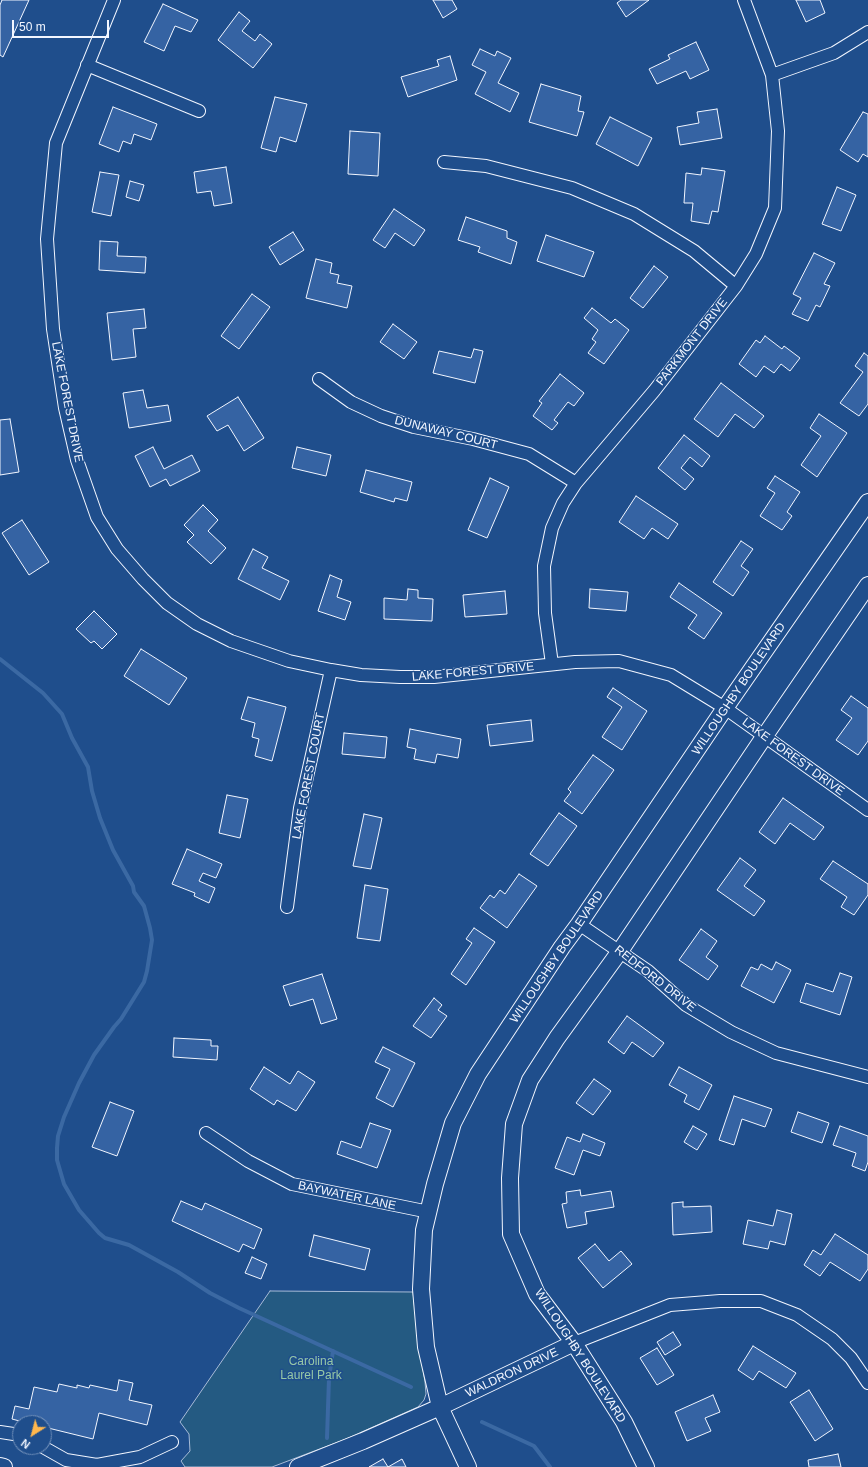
<!DOCTYPE html>
<html>
<head>
<meta charset="utf-8">
<style>
  body { margin:0 }
  #map { position:relative; width:868px; height:1467px; overflow:hidden; background:#1f4e8c; font-family:Helvetica,sans-serif }
  canvas { display:block }
  .north { position:absolute; left:12px; top:1415px; width:40px; height:40px; box-sizing:border-box; background:#1f4e8c; border:1px solid #7391ba; border-radius:50%; rotate:216deg; font-size:11px; font-weight:700; line-height:16px; text-align:center; color:#f2f6ff }
  .north::after { content:''; display:block; margin:auto; width:14px; height:18px; background:#ffb74d; clip-path:polygon(50% 0,100% 100%,50% 72%,0 100%) }
  .scale { position:absolute; left:12px; top:20px; width:97px; height:18px; box-sizing:border-box; border:2px solid #f2f6ff; border-top:0; padding-left:5px; font-size:12px; line-height:14px; white-space:nowrap; color:#f2f6ff; -webkit-text-stroke:3px #1f4e8c; paint-order:stroke }
</style>
</head>
<body>
<div id="map">
<canvas width="868" height="1467"></canvas>
<div class="north">N</div>
<div class="scale">50 m</div>
</div>
<script>
const ctx = document.querySelector('canvas').getContext('2d');
ctx.lineJoin = 'round';
function paint(path, color) { ctx.fillStyle = color; ctx.fill(path, 'evenodd'); }
const poly = rows => new Path2D(rows.map(r => 'M' + r).join(''));
function trace(path, color, width, dash) { ctx.strokeStyle = color; ctx.lineWidth = width; ctx.lineCap = dash ? 'butt' : 'round'; ctx.setLineDash(dash || []); ctx.stroke(path); }
function drawText(font, color, halo, rows, align = 'center') {
  ctx.font = font + ' Helvetica,sans-serif'; ctx.lineWidth = 3; ctx.setLineDash([]); ctx.textBaseline = 'middle'; ctx.strokeStyle = halo; ctx.fillStyle = color; for (const [text, x, y, turn = 0] of rows) {
    ctx.save(); ctx.translate(x, y); ctx.rotate((+turn || 0) * Math.PI / 180); ctx.textAlign = isNaN(turn) ? turn : align; if (halo) ctx.strokeText(text, 0, 0); ctx.fillText(text, 0, 0); ctx.restore();
  }
}
const green = poly([
  [270,1291,413,1292,418,1339,425,1382,426,1394,424,1400,418,1407,346,1439,272,1467,185,1467,181,1461,190,1451,189,1434,180,1422,270,1291]
]);
const stream = poly([
  [0,659,43,693,62,714,72,738,88,767,92,791,100,818,113,850,133,886,134,892,144,906,150,928,152,940,147,971,144,982,121,1019,114,1027,94,1055,79,1083,64,1117,58,1136,57,1148,57,1160,64,1184,79,1210,99,1233,105,1238,129,1245,178,1272,210,1293,239,1308,411,1387],
  [482,1422,534,1446,550,1467],
  [327,1438,329,1378,333,1351]
]);
const building = poly([
  [2,0,29,0,3,57,0,55,0,5,2,0],
  [433,0,452,0,457,9,443,18,433,0],
  [621,0,649,0,626,17,617,3,621,0],
  [796,0,820,0,825,13,806,22,796,0],
  [163,4,198,20,191,32,175,26,164,51,144,42,163,4],
  [239,12,250,21,242,31,255,41,260,34,272,44,253,68,218,40,239,12],
  [696,42,709,70,690,79,686,71,657,84,649,69,670,59,668,55,696,42],
  [480,49,495,56,497,51,511,58,498,83,519,93,510,112,475,94,486,72,472,65,480,49],
  [450,56,457,80,408,97,401,77,439,66,437,60,450,56],
  [541,84,581,96,578,111,584,112,577,136,529,122,541,84],
  [275,97,307,104,296,142,280,137,276,152,261,148,275,97],
  [113,107,157,124,151,140,134,134,131,144,123,141,119,152,99,144,113,107],
  [717,109,722,138,680,145,677,127,699,123,697,112,717,109],
  [863,112,868,114,868,157,863,154,858,162,840,150,863,112],
  [610,117,652,138,638,166,596,144,610,117],
  [350,131,380,133,378,176,348,174,350,131],
  [226,167,232,203,214,206,211,191,197,193,194,172,226,167],
  [702,168,725,171,718,212,712,211,709,224,691,221,693,203,684,203,686,173,701,175,702,168],
  [100,172,119,175,111,216,92,212,100,172],
  [130,181,144,185,139,201,126,197,130,181],
  [837,187,856,195,841,231,822,224,837,187],
  [394,209,425,230,414,246,395,233,385,248,373,240,394,209],
  [466,217,507,231,507,238,517,242,511,264,478,252,480,247,458,240,466,217],
  [293,232,304,250,280,265,269,247,293,232],
  [546,235,594,252,584,277,537,261,546,235],
  [100,241,118,242,117,256,146,257,145,273,99,270,100,241],
  [814,253,835,263,824,284,830,286,820,307,816,305,808,321,792,314,801,298,793,294,814,253],
  [316,259,332,263,330,273,339,275,337,283,352,286,347,308,306,298,316,259],
  [654,266,668,277,643,308,630,298,654,266],
  [252,294,270,307,239,349,221,336,252,294],
  [592,308,611,323,615,319,629,330,604,364,588,353,596,342,592,339,598,330,584,318,592,308],
  [144,309,146,328,133,329,136,357,112,360,107,313,144,309],
  [393,324,417,342,404,359,380,342,393,324],
  [765,336,782,349,784,346,800,358,790,371,781,364,774,373,764,366,756,377,739,364,756,340,760,343,765,336],
  [474,349,483,351,475,383,433,373,439,351,471,358,474,349],
  [864,353,868,356,868,404,859,416,840,403,863,372,855,366,864,353],
  [560,374,584,393,574,406,568,402,554,420,558,423,552,430,533,416,542,403,539,401,560,374],
  [721,383,764,416,754,428,735,414,718,437,694,419,721,383],
  [143,390,147,408,168,405,171,421,129,428,123,393,143,390],
  [238,397,264,438,244,451,228,425,217,431,207,416,238,397],
  [819,414,847,433,817,477,801,465,821,436,810,428,819,414],
  [10,419,19,472,0,475,0,420,10,419],
  [684,435,710,456,702,467,690,457,681,468,694,479,685,490,658,468,684,435],
  [153,447,164,469,192,455,200,471,170,486,166,479,150,487,135,456,153,447],
  [297,447,331,455,326,476,292,468,297,447],
  [366,470,412,482,407,501,395,498,394,502,360,492,366,470],
  [775,476,800,492,787,512,792,516,782,530,760,516,775,493,767,488,775,476],
  [490,478,509,487,487,538,468,530,490,478],
  [636,496,678,524,668,539,652,528,644,539,619,522,636,496],
  [203,505,218,520,208,531,226,548,211,564,187,542,194,535,184,525,203,505],
  [22,520,49,562,29,575,2,533,22,520],
  [741,541,753,549,741,566,749,572,733,596,713,582,741,541],
  [253,549,268,557,262,568,289,581,280,600,238,579,253,549],
  [330,575,342,580,337,597,351,602,345,620,318,611,330,575],
  [679,583,722,613,704,639,688,628,697,615,670,597,679,583],
  [408,589,418,590,418,598,433,599,432,621,384,619,384,598,407,600,408,589],
  [590,589,628,592,626,611,589,608,590,589],
  [505,591,507,614,465,617,463,595,505,591],
  [94,611,117,634,102,649,94,641,91,643,76,629,94,611],
  [141,649,187,678,169,705,124,676,141,649],
  [613,688,647,711,622,750,602,737,622,707,607,697,613,688],
  [851,696,868,708,868,741,858,755,836,740,852,718,841,710,851,696],
  [248,697,286,707,272,761,255,756,259,739,252,737,255,723,241,719,248,697],
  [531,720,533,741,490,746,487,725,531,720],
  [410,729,461,739,458,758,437,754,435,763,414,759,416,749,407,747,410,729],
  [344,733,387,737,385,758,342,754,344,733],
  [593,755,614,770,582,814,564,801,571,792,568,789,593,755],
  [227,795,248,799,240,838,219,833,227,795],
  [783,798,824,827,814,840,790,823,775,844,759,832,783,798],
  [559,813,577,826,548,866,530,854,559,813],
  [364,814,382,818,371,869,353,866,364,814],
  [187,849,222,864,216,878,203,873,199,881,215,888,209,903,194,896,195,893,172,884,187,849],
  [740,858,756,870,744,886,765,901,754,916,717,890,740,858],
  [833,861,868,884,868,895,854,915,841,907,847,897,820,879,833,861],
  [519,874,537,886,507,928,480,908,490,895,494,898,500,890,505,894,519,874],
  [365,885,388,889,380,941,357,938,365,885],
  [474,928,495,942,466,985,451,974,472,943,466,939,474,928],
  [701,929,717,941,706,957,718,966,708,980,679,960,701,929],
  [776,962,791,970,774,1003,741,986,751,967,758,970,761,964,772,970,776,962],
  [840,973,852,977,840,1015,800,1002,806,983,833,992,840,973],
  [322,974,337,1019,321,1024,313,999,290,1006,283,986,322,974],
  [434,998,442,1005,438,1010,447,1016,431,1038,413,1026,434,998],
  [627,1016,664,1043,653,1057,632,1042,624,1054,608,1042,627,1016],
  [174,1038,211,1040,211,1046,218,1046,217,1060,173,1057,174,1038],
  [383,1047,415,1063,393,1107,376,1098,390,1069,375,1062,383,1047],
  [264,1067,290,1084,298,1071,315,1082,296,1111,277,1100,274,1105,250,1089,264,1067],
  [679,1067,712,1085,699,1110,684,1102,687,1095,669,1085,679,1067],
  [594,1079,611,1091,593,1115,576,1103,594,1079],
  [734,1096,772,1109,765,1127,742,1119,734,1145,719,1140,734,1096],
  [110,1102,134,1111,117,1156,92,1147,110,1102],
  [798,1112,829,1123,822,1143,791,1132,798,1112],
  [370,1123,391,1130,377,1168,337,1154,341,1141,361,1148,370,1123],
  [693,1126,707,1134,697,1150,684,1142,693,1126],
  [840,1126,868,1136,868,1162,865,1171,852,1166,856,1153,833,1145,840,1126],
  [583,1134,605,1143,600,1156,583,1150,574,1175,555,1168,567,1137,580,1142,583,1134],
  [580,1190,581,1196,611,1191,614,1207,585,1212,587,1224,567,1228,562,1204,567,1203,566,1192,580,1190],
  [181,1201,202,1210,205,1203,262,1229,254,1249,243,1244,239,1252,172,1221,181,1201],
  [683,1202,683,1207,711,1206,712,1232,673,1235,672,1203,683,1202],
  [777,1210,792,1214,785,1245,770,1241,768,1249,743,1244,748,1220,773,1226,777,1210],
  [835,1234,868,1255,868,1269,860,1281,830,1262,820,1276,804,1265,813,1250,821,1255,835,1234],
  [314,1235,370,1249,365,1270,309,1256,314,1235],
  [595,1244,609,1261,621,1251,632,1264,603,1288,578,1258,595,1244],
  [252,1257,267,1264,261,1279,245,1273,252,1257],
  [673,1332,681,1345,665,1355,657,1342,673,1332],
  [753,1346,796,1373,786,1388,759,1371,753,1380,738,1370,753,1346],
  [657,1348,674,1375,657,1385,640,1358,657,1348],
  [119,1380,133,1383,129,1400,152,1405,147,1425,99,1413,93,1439,44,1427,44,1423,27,1423,12,1419,15,1406,29,1409,34,1387,57,1392,59,1384,77,1388,77,1385,89,1388,90,1385,117,1391,119,1380],
  [809,1390,833,1429,815,1441,790,1402,809,1390],
  [713,1395,720,1412,705,1418,711,1431,687,1441,675,1412,713,1395],
  [838,1454,841,1467,809,1467,808,1460,838,1454],
  [383,1459,388,1467,402,1459,406,1467,369,1467,383,1459]
]);
const street = poly([
  [114,0,56,143,47,239,53,329,65,408,77,460,97,517,117,549,143,579,167,603,197,624,231,641,289,661,331,670,361,675,400,677,434,677,575,662,619,661,671,675,725,708,868,810],
  [87,65,199,111],
  [772,75,834,53,868,32],
  [444,162,486,166,572,188,634,214,694,251,736,286],
  [319,379,351,402,381,416,414,427,473,439,529,454,576,483],
  [552,664,545,613,544,566,552,528,563,503,576,483,654,391,736,286,756,254,775,208,778,131,772,75,744,0],
  [287,907,300,808,331,670],
  [579,924,648,971,686,1005,731,1032,776,1053,868,1077],
  [206,1133,248,1161,292,1184,429,1212],
  [574,1343,670,1305,720,1301,761,1301,797,1315,832,1339,851,1358,868,1383],
  [0,1432,20,1435],
  [43,1447,66,1460,97,1465,140,1457,172,1442]
]);
const secondary = poly([
  [0,1466,4,1467],
  [298,1467,363,1441,440,1407,574,1343],
  [468,1467,440,1407,426,1347,421,1289,424,1230,435,1184,453,1123,478,1074,562,947,579,924,725,708,868,502],
  [646,1467,624,1422,574,1343,537,1294,511,1234,510,1178,514,1124,530,1080,557,1038,620,951,764,737,868,585]
]);
const streetNames = [
  ["PARKMONT DRIVE",692,342,-52],
  ["LAKE FOREST DRIVE",67,402,79],
  ["DUNAWAY COURT",446,433,14],
  ["LAKE FOREST DRIVE",473,672,-5],
  ["WILLOUGHBY BOULEVARD",739,689,-56],
  ["LAKE FOREST DRIVE",793,757,36],
  ["LAKE FOREST COURT",309,776,-79],
  ["WILLOUGHBY BOULEVARD",557,957,-56],
  ["REDFORD DRIVE",655,979,38],
  ["BAYWATER LANE",347,1196,12],
  ["WILLOUGHBY BOULEVARD",580,1356,57],
  ["WALDRON DRIVE",512,1373,-25]
];
const parkNames = [
  ["Carolina",311,1362],
  ["Laurel Park",311,1376]
];
paint(green, '#245a82');
trace(green, '#a8bbd7', 1);
trace(stream, '#3b69a3', 4);
paint(building, '#3563a3');
trace(building, '#f2f6ff', 1);
trace(street, '#f2f6ff', 14);
trace(secondary, '#f2f6ff', 18);
trace(street, '#1f4e8c', 12);
trace(secondary, '#1f4e8c', 16);
drawText('12px', '#f2f6ff', '#1f4e8c', streetNames);
drawText('12px', '#97c8a6', '#1f4e8c', parkNames);
</script>
</body>
</html>
